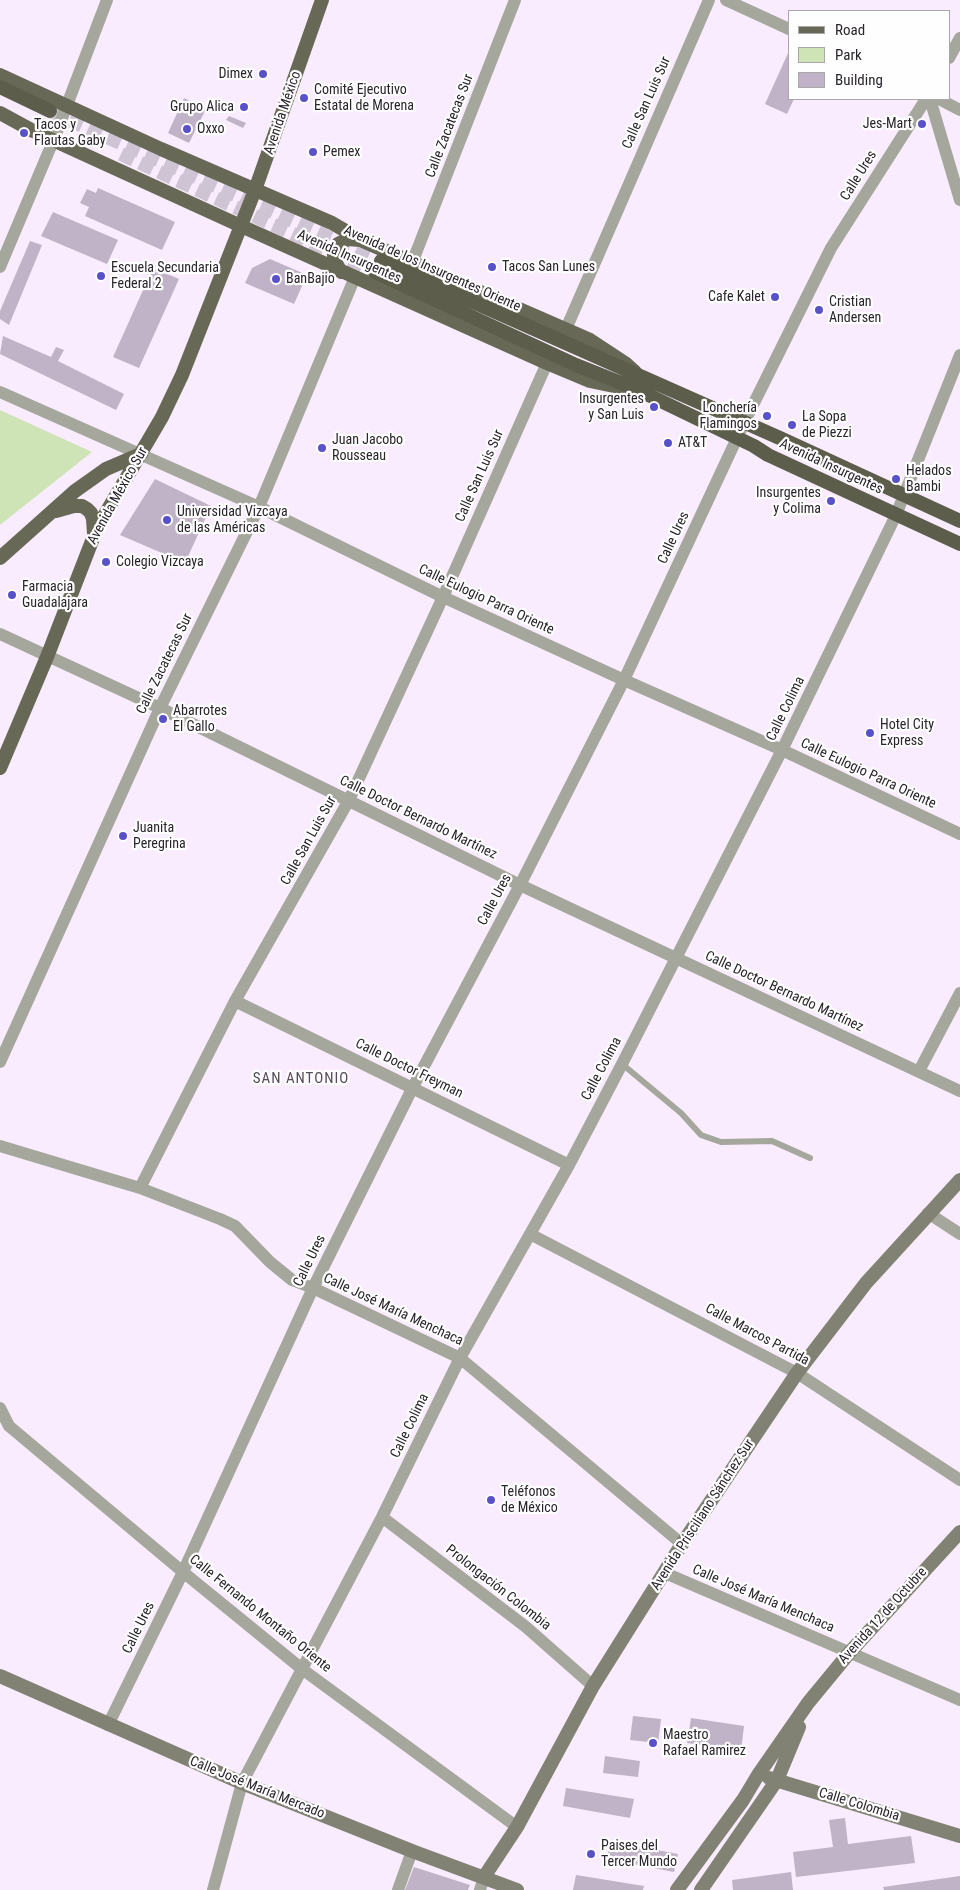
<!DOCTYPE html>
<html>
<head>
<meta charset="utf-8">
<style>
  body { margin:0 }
  #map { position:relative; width:960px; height:1890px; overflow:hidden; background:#f8ecfe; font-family:"Roboto Condensed",sans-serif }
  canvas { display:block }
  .legend { position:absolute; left:788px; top:10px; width:162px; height:90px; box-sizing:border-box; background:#fefefe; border:1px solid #a9a7aa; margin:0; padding:6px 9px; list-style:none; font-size:15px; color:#2a242c }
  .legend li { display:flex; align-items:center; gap:10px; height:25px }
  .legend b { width:25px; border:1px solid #a9a7aa }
</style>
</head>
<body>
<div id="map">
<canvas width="960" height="1890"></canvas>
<ul class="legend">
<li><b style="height:6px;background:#676856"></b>Road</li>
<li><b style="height:14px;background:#cee4b6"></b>Park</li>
<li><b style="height:14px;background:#c0b3c7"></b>Building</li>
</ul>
</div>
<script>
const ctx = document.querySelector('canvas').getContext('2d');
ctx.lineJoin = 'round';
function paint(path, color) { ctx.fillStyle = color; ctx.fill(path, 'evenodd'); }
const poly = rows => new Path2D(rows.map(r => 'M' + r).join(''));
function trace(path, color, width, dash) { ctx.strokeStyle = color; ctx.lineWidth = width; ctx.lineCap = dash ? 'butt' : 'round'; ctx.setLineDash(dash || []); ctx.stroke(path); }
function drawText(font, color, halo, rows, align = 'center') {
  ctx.font = font + ' "Roboto Condensed",sans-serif'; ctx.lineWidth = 4.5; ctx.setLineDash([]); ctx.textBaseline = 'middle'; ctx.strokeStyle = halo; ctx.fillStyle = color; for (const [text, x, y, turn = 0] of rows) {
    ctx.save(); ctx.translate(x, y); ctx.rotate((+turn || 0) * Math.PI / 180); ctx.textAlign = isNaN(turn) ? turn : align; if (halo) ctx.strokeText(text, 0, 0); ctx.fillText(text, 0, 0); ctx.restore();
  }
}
const green = poly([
  [0,410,92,452,0,525]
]);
const building = poly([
  [789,51,789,99,794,99,787,114,765,104],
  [184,98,206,109,189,143,168,133],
  [229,116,246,123,243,128,226,120],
  [98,188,175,222,162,250,85,216,89,207,80,203,87,189,96,193],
  [53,212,118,240,107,264,41,236],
  [30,241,42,245,9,325,0,319,0,311],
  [270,259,307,275,294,304,245,283,252,268],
  [153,268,179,279,139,368,113,357],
  [3,336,51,357,56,347,64,350,58,361,124,394,116,410,0,354],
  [155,479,211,506,185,563,120,535],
  [633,1716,661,1719,658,1743,630,1740],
  [691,1718,744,1726,741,1751,687,1743],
  [605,1756,640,1761,638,1777,603,1773],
  [566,1788,634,1799,630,1818,563,1806],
  [845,1818,848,1844,911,1836,915,1863,796,1877,793,1852,833,1847,829,1820],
  [610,1841,678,1854,674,1872,607,1859],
  [414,1867,470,1885,468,1890,405,1890],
  [791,1872,793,1890,733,1890,732,1880],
  [576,1875,644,1886,643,1890,573,1890],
  [960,1876,960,1890,884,1890,883,1887]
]);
const trunkTunnel = poly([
  [50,111,381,261],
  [121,154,375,272]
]);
const service = poly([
  [622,1064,681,1113,701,1135,721,1142,772,1141,810,1158]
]);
const minor = poly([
  [726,0,789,29],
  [949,58,960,38],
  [930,99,960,200],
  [939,99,960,110],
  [412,263,515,0],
  [0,267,54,139,107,0],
  [566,329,709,0],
  [0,392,259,507,443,597,624,680,782,750,960,834],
  [0,634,160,708,520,885,960,1091],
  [235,1001,569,1165],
  [0,1062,160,708,259,507,355,277],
  [919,1071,960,993],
  [0,1146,140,1188,220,1219,235,1226,270,1262,292,1280,313,1288,460,1358,682,1544],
  [140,1188,235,1001,349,800,443,597,547,363],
  [928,1213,960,1234],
  [530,1234,797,1373,960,1480],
  [0,1408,9,1426,183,1572,302,1669,517,1827],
  [382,1517,526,1627,593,1686],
  [665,1573,960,1700],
  [108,1725,183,1572,313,1288,413,1087,520,885,624,680,744,423,831,248,926,99],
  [213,1890,242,1783,382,1517,460,1358,569,1165,622,1064,782,750,896,515,960,355],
  [398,1890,412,1851],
  [480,1890,484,1877]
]);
const secondary = poly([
  [0,1676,242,1783,412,1851,517,1890],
  [769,1778,960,1836],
  [484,1877,517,1827,593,1686,682,1544,797,1373,866,1283,960,1180],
  [677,1890,743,1800,758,1775,808,1703,850,1652,960,1532],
  [701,1890,777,1780,799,1727]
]);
const primary = poly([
  [0,75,161,149,332,223,363,241,590,340,625,363,635,372],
  [0,113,33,131,241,226,547,363,590,381,628,389],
  [341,272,335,261,334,255,338,244,348,239,360,240],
  [56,511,74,506,82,506,87,509,91,513,93,519,94,534],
  [0,558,75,491,106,469,141,454],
  [0,768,47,657,97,528,162,417,182,375,255,190,322,0]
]);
const trunk = poly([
  [0,87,50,111],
  [381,261,782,439,960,521],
  [375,272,576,365,636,389,754,446,768,455,960,544]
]);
const markers = [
  [263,74,5,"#5951c9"],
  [304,98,5,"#5951c9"],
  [244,107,5,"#5951c9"],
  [922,124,5,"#5951c9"],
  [187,129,5,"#5951c9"],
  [24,133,5,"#5951c9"],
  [313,152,5,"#5951c9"],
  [492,267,5,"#5951c9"],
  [101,276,5,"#5951c9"],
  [276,279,5,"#5951c9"],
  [775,297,5,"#5951c9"],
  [819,310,5,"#5951c9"],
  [654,407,5,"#5951c9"],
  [767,416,5,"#5951c9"],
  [792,425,5,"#5951c9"],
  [668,443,5,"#5951c9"],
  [322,448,5,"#5951c9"],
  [896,479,5,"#5951c9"],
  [831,501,5,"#5951c9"],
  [167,520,5,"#5951c9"],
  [106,562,5,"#5951c9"],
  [12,595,5,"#5951c9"],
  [163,719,5,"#5951c9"],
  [870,733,5,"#5951c9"],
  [123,836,5,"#5951c9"],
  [491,1500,5,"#5951c9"],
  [653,1743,5,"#5951c9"],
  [591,1854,5,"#5951c9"]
];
const poiNames = [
  ["Dimex",253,74,"right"],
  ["Comité Ejecutivo",314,90],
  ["Estatal de Morena",314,106],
  ["Grupo Alica",234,107,"right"],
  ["Jes-Mart",912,124,"right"],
  ["Tacos y",34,125],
  ["Flautas Gaby",34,141],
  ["Oxxo",197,129],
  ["Pemex",323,152],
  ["Tacos San Lunes",502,267],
  ["Escuela Secundaria",111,268],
  ["Federal 2",111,284],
  ["BanBajio",286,279],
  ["Cafe Kalet",765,297,"right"],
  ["Cristian",829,302],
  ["Andersen",829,318],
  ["Insurgentes",644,399,"right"],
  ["y San Luis",644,415,"right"],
  ["Lonchería",757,408,"right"],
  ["Flamingos",757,424,"right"],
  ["La Sopa",802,417],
  ["de Piezzi",802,433],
  ["Juan Jacobo",332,440],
  ["Rousseau",332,456],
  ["AT&T",678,443],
  ["Helados",906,471],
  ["Bambi",906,487],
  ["Insurgentes",821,493,"right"],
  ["y Colima",821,509,"right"],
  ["Universidad Vizcaya",177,512],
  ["de las Américas",177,528],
  ["Colegio Vizcaya",116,562],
  ["Farmacia",22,587],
  ["Guadalajara",22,603],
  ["Abarrotes",173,711],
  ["El Gallo",173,727],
  ["Hotel City",880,725],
  ["Express",880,741],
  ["Juanita",133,828],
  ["Peregrina",133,844],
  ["Teléfonos",501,1492],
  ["de México",501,1508],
  ["Maestro",663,1735],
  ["Rafael Ramirez",663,1751],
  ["Paises del",601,1846],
  ["Tercer Mundo",601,1862]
];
const streetNames = [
  ["Calle San Luis Sur",647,103,-66],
  ["Avenida México",283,113,-71],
  ["Calle Zacatecas Sur",450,126,-69],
  ["Calle Ures",859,176,-58],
  ["Avenida Insurgentes",349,257,24],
  ["Avenida de los Insurgentes Oriente",432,269,24],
  ["Avenida Insurgentes",831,467,25],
  ["Calle San Luis Sur",480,476,-66],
  ["Avenida México Sur",118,496,-61],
  ["Calle Ures",674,538,-65],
  ["Calle Eulogio Parra Oriente",486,600,25],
  ["Calle Zacatecas Sur",165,664,-64],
  ["Calle Colima",786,709,-64],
  ["Calle Eulogio Parra Oriente",868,774,25],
  ["Calle Doctor Bernardo Martínez",418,818,26],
  ["Calle San Luis Sur",309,841,-61],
  ["Calle Ures",495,900,-62],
  ["Calle Doctor Bernardo Martínez",784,992,25],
  ["Calle Doctor Freyman",409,1069,26],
  ["Calle Colima",602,1069,-62],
  ["Calle Ures",310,1261,-64],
  ["Calle José María Menchaca",393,1310,25],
  ["Calle Marcos Partida",757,1335,28],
  ["Calle Colima",410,1426,-64],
  ["Avenida Prisciliano Sánchez Sur",703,1515,-57],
  ["Prolongación Colombia",498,1588,38],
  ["Calle José María Menchaca",763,1599,23],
  ["Calle Fernando Montaño Oriente",260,1614,39],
  ["Avenida 12 de Octubre",883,1616,-48],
  ["Calle Ures",139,1628,-64],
  ["Calle José María Mercado",257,1788,22],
  ["Calle Colombia",859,1805,17]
];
const neighbourhoodNames = [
  ["SAN ANTONIO",301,1079]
];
paint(green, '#cee4b6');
paint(building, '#c0b3c7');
trace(trunkTunnel, '#cfc4d4', 14, [14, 7]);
trace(service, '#a5a69c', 6);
trace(minor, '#a5a69c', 12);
trace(secondary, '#818273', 14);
trace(primary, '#676856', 14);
trace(trunk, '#5c5d4a', 14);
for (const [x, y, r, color] of markers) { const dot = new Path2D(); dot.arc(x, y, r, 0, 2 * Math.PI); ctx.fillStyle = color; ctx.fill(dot); trace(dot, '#fefefe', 2); }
drawText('14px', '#2a242c', '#fefefe', poiNames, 'left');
drawText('14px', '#2a242c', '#fefefe', streetNames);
ctx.letterSpacing = '1px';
drawText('15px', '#564a5b', '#fefefe', neighbourhoodNames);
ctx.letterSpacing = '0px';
</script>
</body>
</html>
